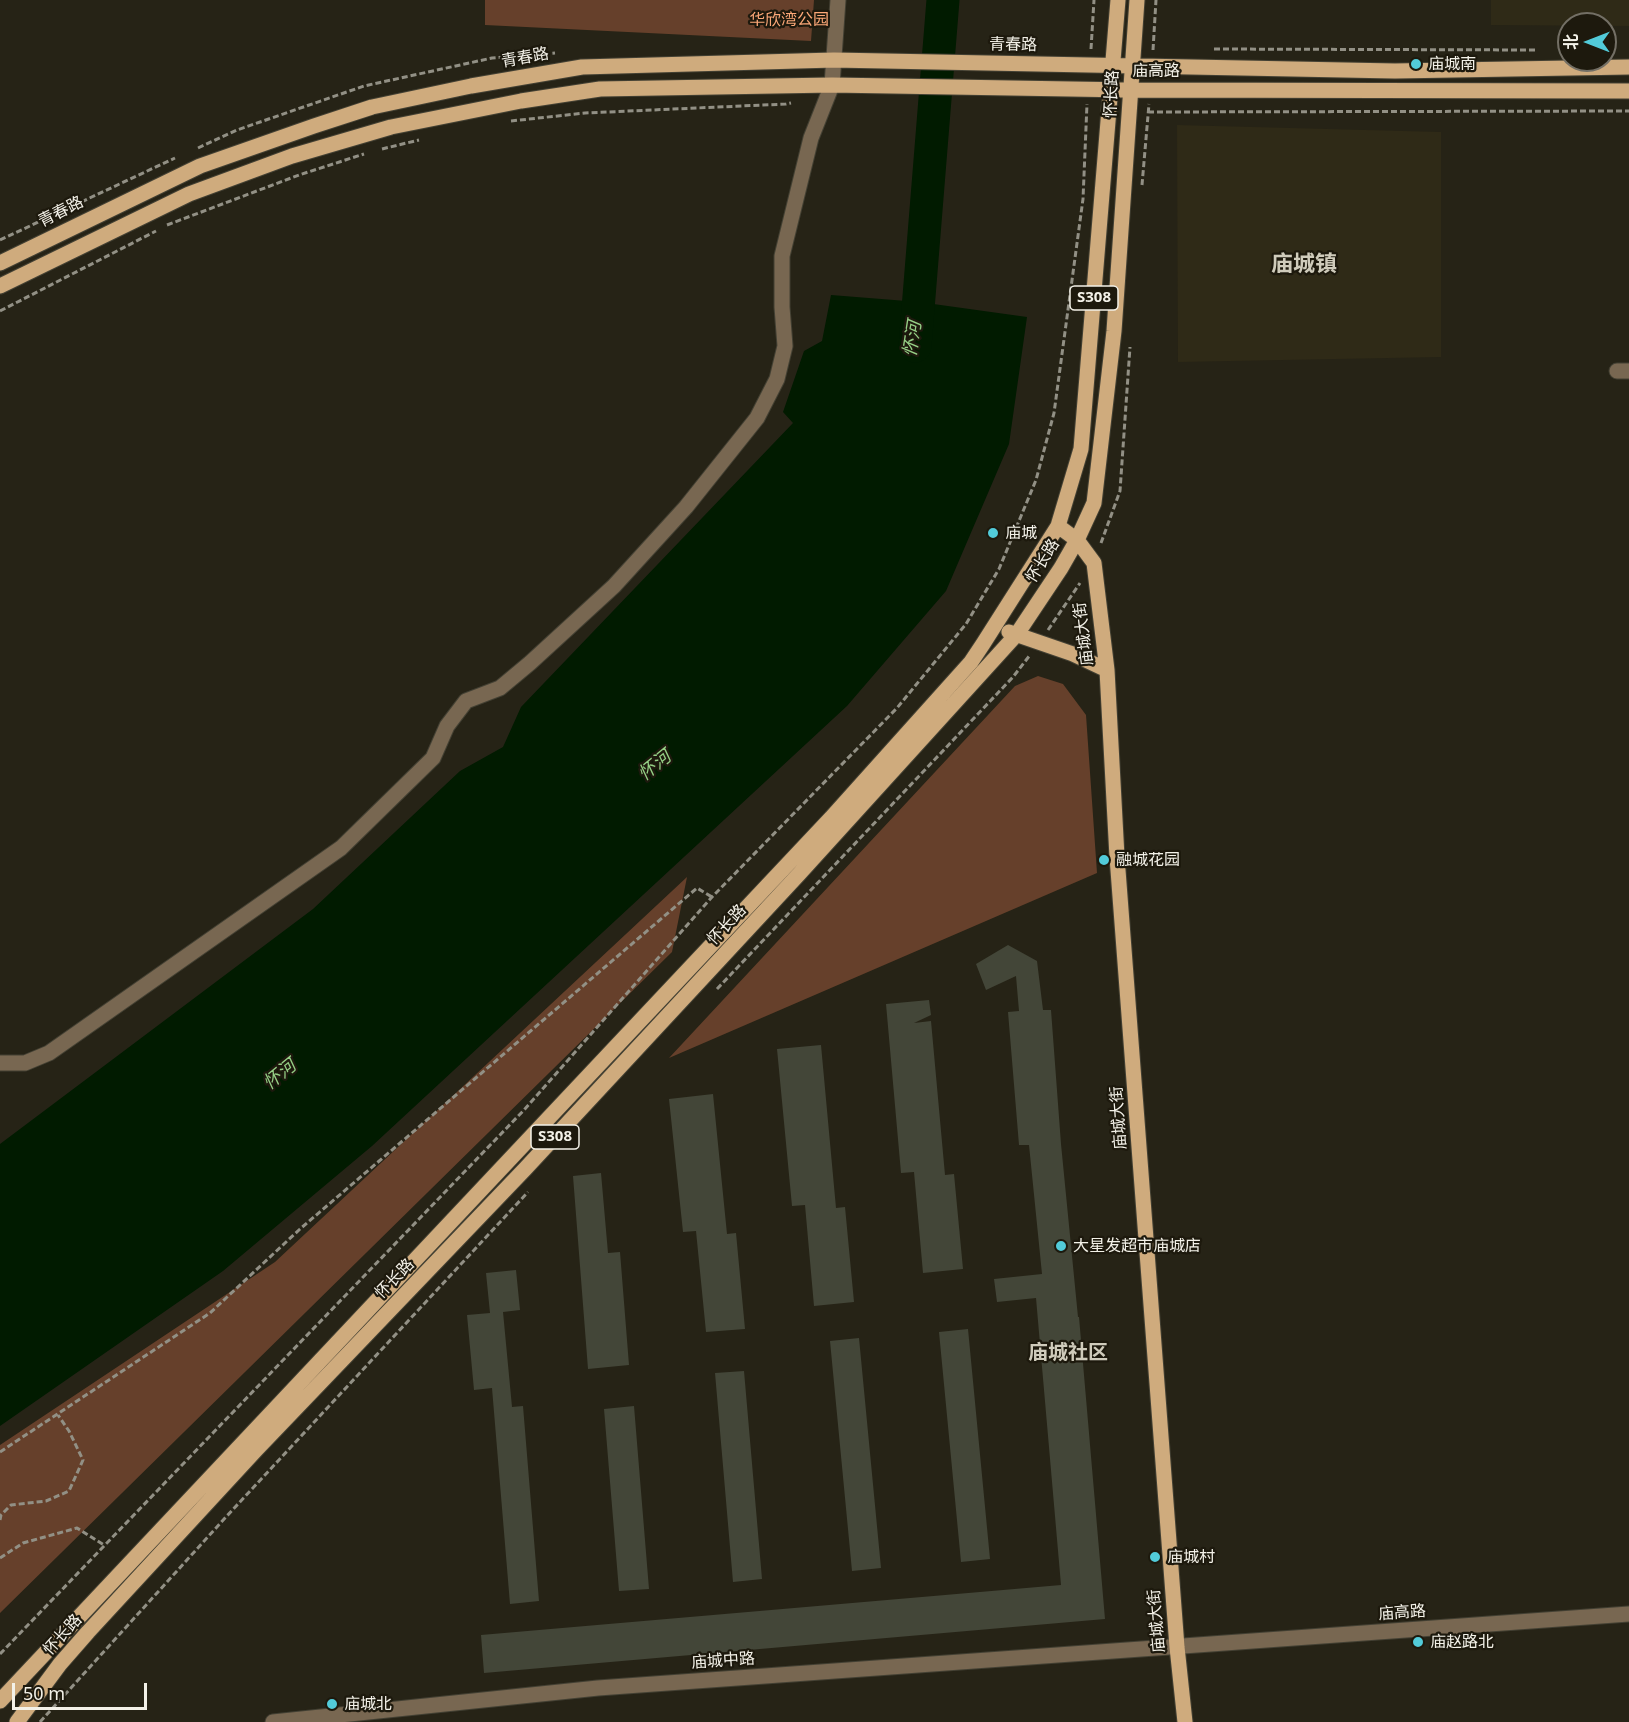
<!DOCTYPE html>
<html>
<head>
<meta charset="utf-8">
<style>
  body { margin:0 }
  #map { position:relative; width:1629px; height:1722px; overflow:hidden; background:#262316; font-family:"Noto Sans","Noto Sans SC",sans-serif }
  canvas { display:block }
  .north { position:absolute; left:1557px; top:12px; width:60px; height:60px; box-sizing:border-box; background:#1d190d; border:2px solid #736f65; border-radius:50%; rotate:270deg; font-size:16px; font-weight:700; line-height:24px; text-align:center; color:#f3f1e8 }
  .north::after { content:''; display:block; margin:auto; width:21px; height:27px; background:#52cbd9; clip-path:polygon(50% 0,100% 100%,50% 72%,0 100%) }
  .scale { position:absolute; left:12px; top:1683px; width:135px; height:27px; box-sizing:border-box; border:3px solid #f3f1e8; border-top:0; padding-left:8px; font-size:18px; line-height:21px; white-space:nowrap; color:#f3f1e8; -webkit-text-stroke:4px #1d190d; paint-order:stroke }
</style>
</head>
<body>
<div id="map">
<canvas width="1629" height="1722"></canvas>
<div class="north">北</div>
<div class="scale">50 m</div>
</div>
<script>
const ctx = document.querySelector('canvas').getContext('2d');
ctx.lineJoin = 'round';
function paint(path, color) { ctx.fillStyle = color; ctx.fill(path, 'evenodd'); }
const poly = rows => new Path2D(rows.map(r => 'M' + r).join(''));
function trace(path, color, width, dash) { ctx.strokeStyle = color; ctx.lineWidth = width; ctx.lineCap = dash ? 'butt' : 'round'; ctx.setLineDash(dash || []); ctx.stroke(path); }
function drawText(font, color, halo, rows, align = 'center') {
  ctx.font = font + ' "Noto Sans","Noto Sans SC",sans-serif'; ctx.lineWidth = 4.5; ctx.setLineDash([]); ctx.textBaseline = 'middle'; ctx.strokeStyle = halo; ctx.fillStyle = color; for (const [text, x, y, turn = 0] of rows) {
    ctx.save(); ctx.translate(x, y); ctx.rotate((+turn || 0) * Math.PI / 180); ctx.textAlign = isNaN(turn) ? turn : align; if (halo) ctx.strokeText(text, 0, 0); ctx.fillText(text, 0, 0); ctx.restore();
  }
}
const built = poly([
  [1491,0,1629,0,1629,26,1491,25],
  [1177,125,1441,132,1441,357,1178,362]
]);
const green = poly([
  [485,0,814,0,811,41,485,25],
  [1038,676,1063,684,1086,715,1097,873,669,1058,1015,686],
  [687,877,672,952,0,1613,0,1445,275,1262]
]);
const water = poly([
  [831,295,919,302,1027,317,1009,444,946,591,847,706,372,1146,223,1271,0,1426,0,1144,313,909,460,771,503,747,521,707,793,423,783,412,804,351,822,341]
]);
const river = poly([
  [915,346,943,0]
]);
const building = poly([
  [1008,945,1037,961,1043,1010,1051,1010,1061,1144,1078,1317,1079,1317,1105,1619,484,1673,481,1635,1061,1585,1036,1298,997,1302,994,1279,1042,1274,1029,1145,1019,1145,1008,1012,1019,1011,1016,976,986,990,976,964],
  [929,1000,931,1015,914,1023,931,1021,945,1175,954,1174,963,1269,923,1273,914,1172,901,1173,886,1004],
  [821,1045,836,1208,845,1207,854,1302,814,1306,805,1205,792,1206,777,1049],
  [713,1094,727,1234,736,1233,745,1329,706,1332,696,1231,683,1232,669,1099],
  [601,1173,608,1253,620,1252,629,1365,588,1369,573,1176],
  [516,1270,520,1310,503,1312,512,1407,523,1406,539,1601,510,1604,492,1388,474,1390,467,1315,490,1313,486,1273],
  [968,1329,990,1559,961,1562,939,1332],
  [859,1338,881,1568,852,1571,830,1341],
  [744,1371,762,1579,733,1582,715,1373],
  [634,1406,649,1589,619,1591,604,1409]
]);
const path = poly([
  [1091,49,1094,0],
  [1214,49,1537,50],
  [1153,50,1156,0],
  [1148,112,1629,111],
  [511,121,585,113,786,104,791,103],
  [198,148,237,130,364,86,492,58,555,53],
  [382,149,419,140],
  [1142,185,1149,104],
  [167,225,299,175,364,154],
  [0,240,175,158],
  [0,311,156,231],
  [1101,543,1120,491,1130,347],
  [1048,630,1080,583],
  [717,989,1013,677,1030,655],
  [0,1452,210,1313,300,1229,697,888,712,897],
  [0,1520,1,1515,11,1505,46,1501,69,1491,83,1460,69,1431,58,1415],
  [0,1558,23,1543,77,1528,104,1545],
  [0,1654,524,1110,712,897,897,708,966,624,999,569,1036,480,1054,413,1083,199,1087,104],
  [40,1722,225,1518,528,1192]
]);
const minor = poly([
  [1617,371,1629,371],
  [0,1063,25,1063,49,1053,341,848,433,758,447,726,466,701,500,688,530,663,614,586,686,507,757,418,777,379,785,346,782,307,782,256,811,138,832,85,838,0],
  [273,1722,598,1688,1629,1614]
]);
const major = poly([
  [0,263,200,166,314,126,372,107,471,86,582,67,834,60,1395,71,1629,67],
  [0,286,189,194,292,156,391,127,521,101,600,89,832,85,1130,90,1629,91],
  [1058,526,1077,540,1094,563,1107,670,1117,857,1177,1647,1185,1722],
  [1009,632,1073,654,1107,670],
  [0,1701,831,818,971,662,983,644,1058,526,1081,449,1118,0],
  [17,1722,60,1664,88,1632,256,1450,525,1169,800,873,1017,634,1061,568,1077,540,1094,503,1114,331,1137,0]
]);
const markers = [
  [1416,64,6,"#52cbd9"],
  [993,533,6,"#52cbd9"],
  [1104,860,6,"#52cbd9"],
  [1061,1246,6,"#52cbd9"],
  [1155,1557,6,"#52cbd9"],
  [1418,1642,6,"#52cbd9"],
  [332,1704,6,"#52cbd9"]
];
const shields = [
  [1094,298,48],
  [555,1137,48]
];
const shieldNames = [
  ["S308",1094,298],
  ["S308",555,1137]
];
const parkNames = [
  ["华欣湾公园",789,20]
];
const streetNames = [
  ["青春路",1013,45,1],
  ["青春路",525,58,-10],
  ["庙高路",1156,71],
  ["怀长路",1112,94,-87],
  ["青春路",61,212,-27],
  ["怀长路",1043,561,-58],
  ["庙城大街",1084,634,-97],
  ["怀长路",727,925,-47],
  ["庙城大街",1119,1118,-94],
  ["怀长路",395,1279,-46],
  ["庙高路",1402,1613,-4],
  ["庙城大街",1157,1621,-95],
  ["怀长路",63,1635,-48],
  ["庙城中路",723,1661,-4]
];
const poiNames = [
  ["庙城南",1428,64],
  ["庙城",1005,533],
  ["融城花园",1116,860],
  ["大星发超市庙城店",1073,1246],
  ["庙城村",1167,1557],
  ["庙赵路北",1430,1642],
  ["庙城北",344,1704]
];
const waterNames = [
  ["怀河",913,339,-81],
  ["怀河",655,766,-39],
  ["怀河",280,1075,-39]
];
const quarterNames = [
  ["庙城社区",1068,1353]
];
const districtNames = [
  ["庙城镇",1304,265]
];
paint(built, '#2f2a17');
paint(green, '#66402b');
paint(water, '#011b00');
trace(river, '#011b00', 33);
paint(building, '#434638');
trace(minor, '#434033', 17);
trace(major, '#434033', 17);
trace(path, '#929085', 3, [6, 3]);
trace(minor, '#786751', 15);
trace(major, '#cfab7d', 15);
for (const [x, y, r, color] of markers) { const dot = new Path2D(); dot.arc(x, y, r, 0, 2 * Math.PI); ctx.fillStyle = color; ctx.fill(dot); trace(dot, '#1d190d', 2); }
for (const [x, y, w] of shields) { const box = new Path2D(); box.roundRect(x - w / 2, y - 12, w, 24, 4.5); ctx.fillStyle = '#1d190d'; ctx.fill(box); trace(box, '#f3f1e8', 1.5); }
drawText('bold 15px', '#f3f1e8', null, shieldNames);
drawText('16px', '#fca878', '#1d190d', parkNames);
drawText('16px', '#f3f1e8', '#1d190d', streetNames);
drawText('16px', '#f3f1e8', '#1d190d', poiNames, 'left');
drawText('italic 18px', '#96d086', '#1d190d', waterNames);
drawText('bold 20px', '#cfcbbb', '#1d190d', quarterNames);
drawText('bold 22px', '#cfcbbb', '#1d190d', districtNames);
</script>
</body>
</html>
